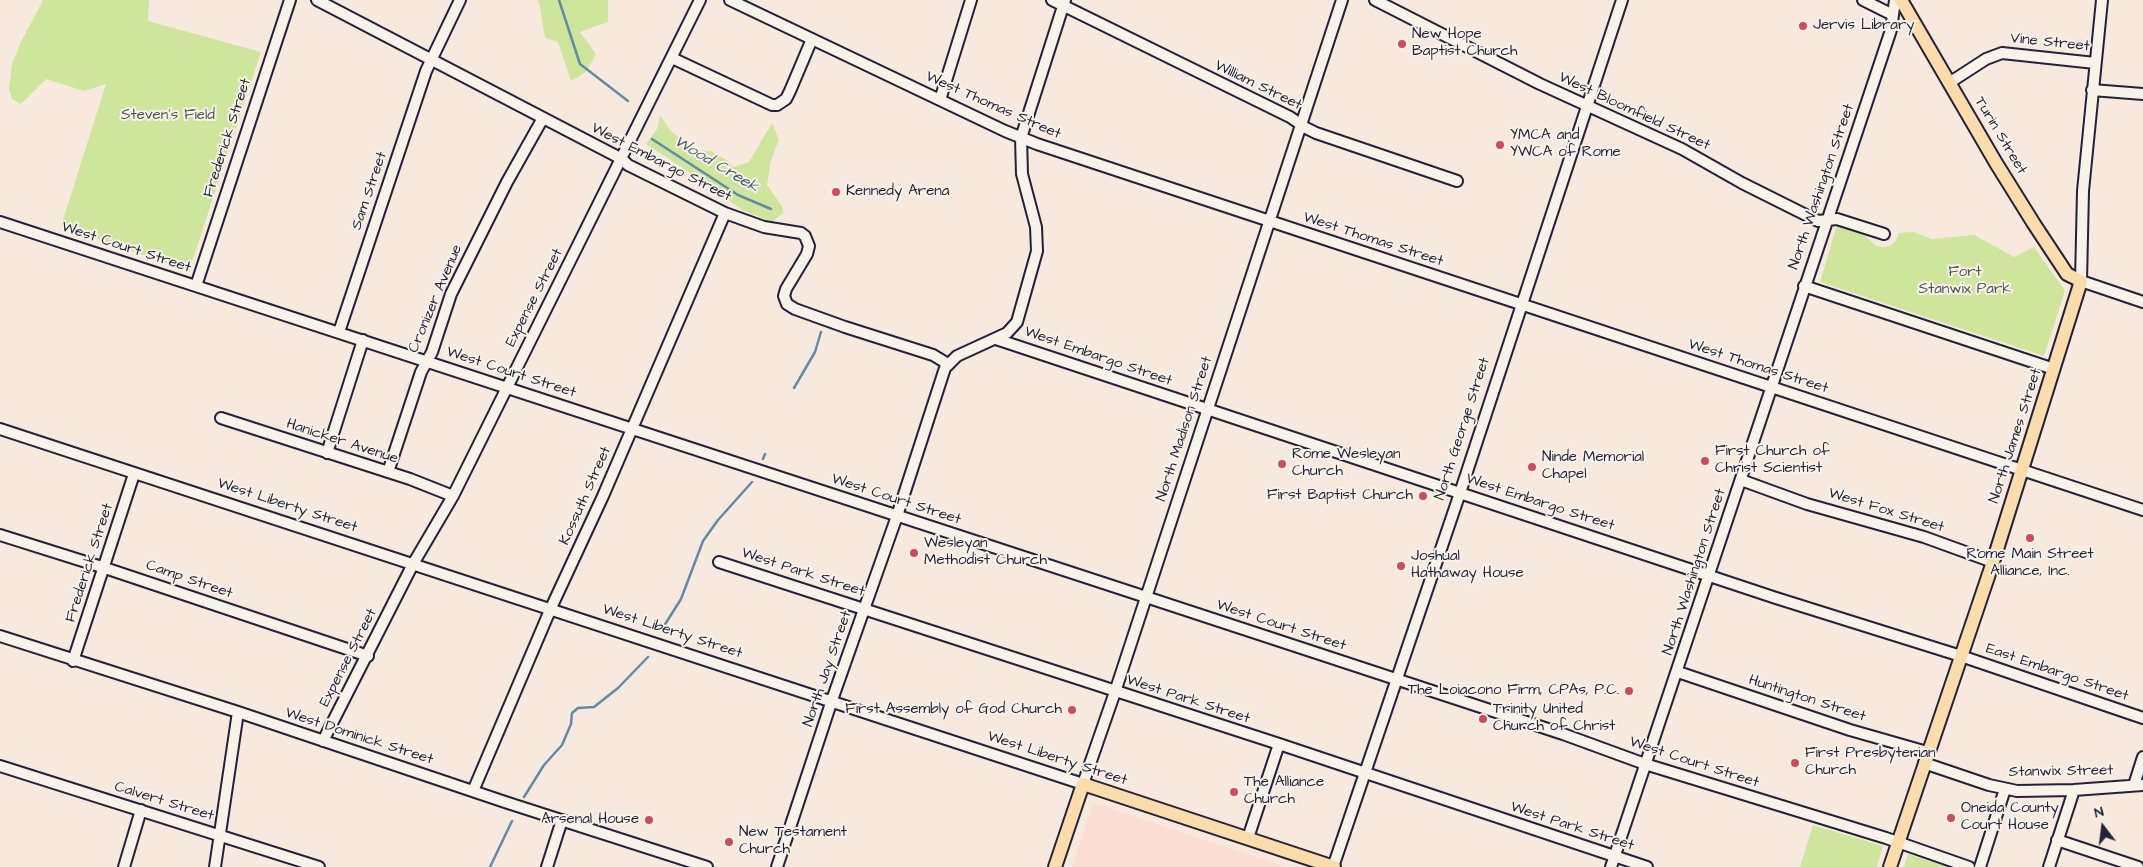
<!DOCTYPE html>
<html>
<head>
<meta charset="utf-8">
<style>
  body { margin:0 }
  #map { position:relative; width:2143px; height:867px; overflow:hidden; background:#f8e9de; font-family:"Architects Daughter",sans-serif }
  canvas { display:block }
  .north { position:absolute; left:2078px; top:802px; width:50px; height:50px; -webkit-text-stroke:4px #f7f3e8; paint-order:stroke; rotate:345deg; font-size:14px; font-weight:700; line-height:20px; text-align:center; color:#22223b }
  .north::after { content:''; display:block; margin:auto; width:18px; height:22px; background:#22223b; clip-path:polygon(50% 0,100% 100%,50% 72%,0 100%) }
</style>
</head>
<body>
<div id="map">
<canvas width="2143" height="867"></canvas>
<div class="north">N</div>
</div>
<script>
const ctx = document.querySelector('canvas').getContext('2d');
ctx.lineJoin = 'round';
function paint(path, color) { ctx.fillStyle = color; ctx.fill(path, 'evenodd'); }
const poly = rows => new Path2D(rows.map(r => 'M' + r).join(''));
function trace(path, color, width, dash) { ctx.strokeStyle = color; ctx.lineWidth = width; ctx.lineCap = dash ? 'butt' : 'round'; ctx.setLineDash(dash || []); ctx.stroke(path); }
function drawText(font, color, halo, rows, align = 'center') {
  ctx.font = font + ' "Architects Daughter",sans-serif'; ctx.lineWidth = 4; ctx.setLineDash([]); ctx.textBaseline = 'middle'; ctx.strokeStyle = halo; ctx.fillStyle = color; for (const [text, x, y, turn = 0] of rows) {
    ctx.save(); ctx.translate(x, y); ctx.rotate((+turn || 0) * Math.PI / 180); ctx.textAlign = isNaN(turn) ? turn : align; if (halo) ctx.strokeText(text, 0, 0); ctx.fillText(text, 0, 0); ctx.restore();
  }
}
const built = poly([
  [1093,803,1287,867,1072,867]
]);
const green = poly([
  [43,0,149,0,148,21,261,52,189,271,61,226,106,84,84,91,46,79,21,104,12,99,9,89,12,64,20,44],
  [537,0,608,0,608,22,580,32,596,54,586,72,571,81,558,42,545,38,539,2],
  [660,115,671,131,693,150,711,151,730,162,733,167,749,162,772,123,779,140,771,160,767,185,782,206,783,213,772,222,742,210,707,184,646,144,657,129],
  [1837,225,1860,231,1875,245,1882,247,1890,246,1896,241,1899,233,1914,232,1932,239,1974,235,2014,257,2034,247,2065,291,2044,356,1820,282],
  [1813,825,1883,846,1877,867,1800,867],
  [1908,854,1947,867,1904,867]
]);
const stream = poly([
  [559,0,580,64,628,101],
  [652,139,738,195,771,209],
  [794,388,815,352,821,332],
  [763,459,765,454],
  [664,626,681,599,703,541,718,520,752,482],
  [524,797,544,765,562,745,571,724,572,713,578,708,594,707,618,688,648,657],
  [490,867,512,821]
]);
const minor = poly([
  [317,0,622,159,628,165,725,213,764,227,801,233,805,236,809,246,807,254,786,289,784,296,787,304,795,309,845,327,933,355,948,364],
  [730,0,1005,131,1037,144,2143,510],
  [1052,0,1290,117,1306,128,1316,133,1457,181],
  [1375,0,1540,84,1682,149,1742,183,1818,221,1837,219,1884,234],
  [1863,0,1893,15],
  [2102,0,2083,191,2081,281,2143,302],
  [672,58,772,105,777,105,786,99,790,91,812,39],
  [1949,83,1986,59,2002,53,2095,63],
  [2092,90,2143,94],
  [940,100,971,0],
  [0,222,1146,597,1563,734,1645,764,1886,838,1969,867],
  [196,286,290,0],
  [1804,286,2054,369],
  [339,332,426,71,460,0],
  [996,339,1776,598,1961,656,2143,718],
  [221,418,410,479,453,496],
  [0,429,1083,784,1115,692,1342,0],
  [327,453,363,340],
  [388,472,421,372,432,352,451,294,507,182,543,118],
  [1741,480,1807,504,1924,537,1993,562],
  [0,535,105,568,368,656],
  [719,562,1279,744,1647,867],
  [0,636,238,712,505,802,707,867],
  [73,661,134,474],
  [1678,672,1850,730,1927,752],
  [323,741,413,564,453,496,700,0],
  [1924,763,1989,785,2017,791,2074,790,2143,785],
  [0,766,319,867],
  [2134,785,2143,757],
  [473,791,551,608,603,496,725,213],
  [1248,838,1279,744],
  [2057,840,2138,867],
  [124,867,141,810],
  [215,867,238,712],
  [547,867,562,820],
  [777,867,832,700,897,516,945,368,957,356,1007,333,1017,322,1037,251,1036,227,1022,174,1021,138,1065,0],
  [1333,867,1460,493,1622,0],
  [1611,867,1891,30,1895,0],
  [1980,867,2005,789],
  [2049,867,2074,790]
]);
const major = poly([
  [1055,867,1083,784,1334,867],
  [1890,867,1993,562,2081,281,2067,274,2034,224,1996,163,1901,0]
]);
const markers = [
  [1803,26,5,"#d1495b"],
  [1402,44,5,"#d1495b"],
  [1500,145,5,"#d1495b"],
  [836,192,5,"#d1495b"],
  [1705,461,5,"#d1495b"],
  [1282,464,5,"#d1495b"],
  [1532,467,5,"#d1495b"],
  [1423,496,5,"#d1495b"],
  [2030,538,5,"#d1495b"],
  [914,553,5,"#d1495b"],
  [1401,566,5,"#d1495b"],
  [1629,691,5,"#d1495b"],
  [1072,710,5,"#d1495b"],
  [1483,719,5,"#d1495b"],
  [1795,763,5,"#d1495b"],
  [1234,792,5,"#d1495b"],
  [1951,818,5,"#d1495b"],
  [649,820,5,"#d1495b"],
  [729,842,5,"#d1495b"]
];
const poiNames = [
  ["Jervis Library",1813,26],
  ["New Hope",1412,35],
  ["Baptist Church",1412,52],
  ["YMCA and",1510,136],
  ["YWCA of Rome",1510,153],
  ["Kennedy Arena",846,192],
  ["First Church of",1715,452],
  ["Christ Scientist",1715,469],
  ["Rome Wesleyan",1292,455],
  ["Church",1292,472],
  ["Ninde Memorial",1542,458],
  ["Chapel",1542,475],
  ["First Baptist Church",1413,496,"right"],
  ["Wesleyan",924,544],
  ["Methodist Church",924,561],
  ["Rome Main Street",2030,555,"center"],
  ["Alliance, Inc.",2030,572,"center"],
  ["Joshual",1411,557],
  ["Hathaway House",1411,574],
  ["The Loiacono Firm, CPAs, P.C.",1619,691,"right"],
  ["First Assembly of God Church",1062,710,"right"],
  ["Trinity United",1493,710],
  ["Church of Christ",1493,727],
  ["First Presbyterian",1805,754],
  ["Church",1805,771],
  ["The Alliance",1244,783],
  ["Church",1244,800],
  ["Oneida County",1961,809],
  ["Court House",1961,826],
  ["Arsenal House",639,820,"right"],
  ["New Testament",739,833],
  ["Church",739,850]
];
const streetNames = [
  ["Vine Street",2050,43,6],
  ["William Street",1258,86,26],
  ["West Thomas Street",993,106,24],
  ["West Bloomfield Street",1634,112,25],
  ["Turin Street",2000,136,59],
  ["Frederick Street",228,138,-72],
  ["West Embargo Street",661,163,27],
  ["North Washington Street",1822,187,-71],
  ["Sam Street",370,191,-71],
  ["West Thomas Street",1373,240,18],
  ["West Court Street",126,248,18],
  ["Expense Street",535,298,-63],
  ["Cronizer Avenue",436,299,-67],
  ["West Embargo Street",1098,357,19],
  ["West Thomas Street",1758,367,18],
  ["West Court Street",511,373,18],
  ["North Madison Street",1185,429,-72],
  ["North George Street",1463,429,-72],
  ["North James Street",2016,436,-72],
  ["Hanicker Avenue",342,442,18],
  ["Kossuth Street",586,496,-66],
  ["West Court Street",896,500,18],
  ["West Embargo Street",1540,503,18],
  ["West Liberty Street",287,506,18],
  ["West Fox Street",1886,511,17],
  ["Frederick Street",90,563,-72],
  ["North Washington Street",1695,572,-72],
  ["West Park Street",803,573,18],
  ["Camp Street",189,580,19],
  ["West Court Street",1281,626,18],
  ["West Liberty Street",672,632,18],
  ["Expense Street",349,658,-63],
  ["North Jay Street",828,669,-71],
  ["East Embargo Street",2057,673,19],
  ["Huntington Street",1807,699,18],
  ["West Park Street",1188,700,18],
  ["West Dominick Street",359,737,18],
  ["West Liberty Street",1057,759,18],
  ["West Court Street",1694,763,18],
  ["Stanwix Street",2061,772,-1],
  ["Calvert Street",164,802,17],
  ["West Park Street",1572,827,18]
];
const parkNames = [
  ["Steven's Field",168,116],
  ["Fort",1965,273],
  ["Stanwix Park",1965,290]
];
const waterNames = [
  ["Wood Creek",716,165,31]
];
paint(built, '#faddd3');
paint(green, '#cde69c');
trace(stream, '#618ca6', 2.5);
trace(minor, '#22223b', 14);
trace(major, '#22223b', 16);
trace(minor, '#f7f3e8', 10);
trace(major, '#fddcac', 12);
for (const [x, y, r, color] of markers) { const dot = new Path2D(); dot.arc(x, y, r, 0, 2 * Math.PI); ctx.fillStyle = color; ctx.fill(dot); trace(dot, '#f7f3e8', 2); }
drawText('15px', '#22223b', '#f7f3e8', poiNames, 'left');
drawText('15px', '#22223b', '#f7f3e8', streetNames);
drawText('15px', '#4d5353', '#f7f3e8', parkNames);
drawText('italic 16px', '#425770', '#f7f3e8', waterNames);
</script>
</body>
</html>
